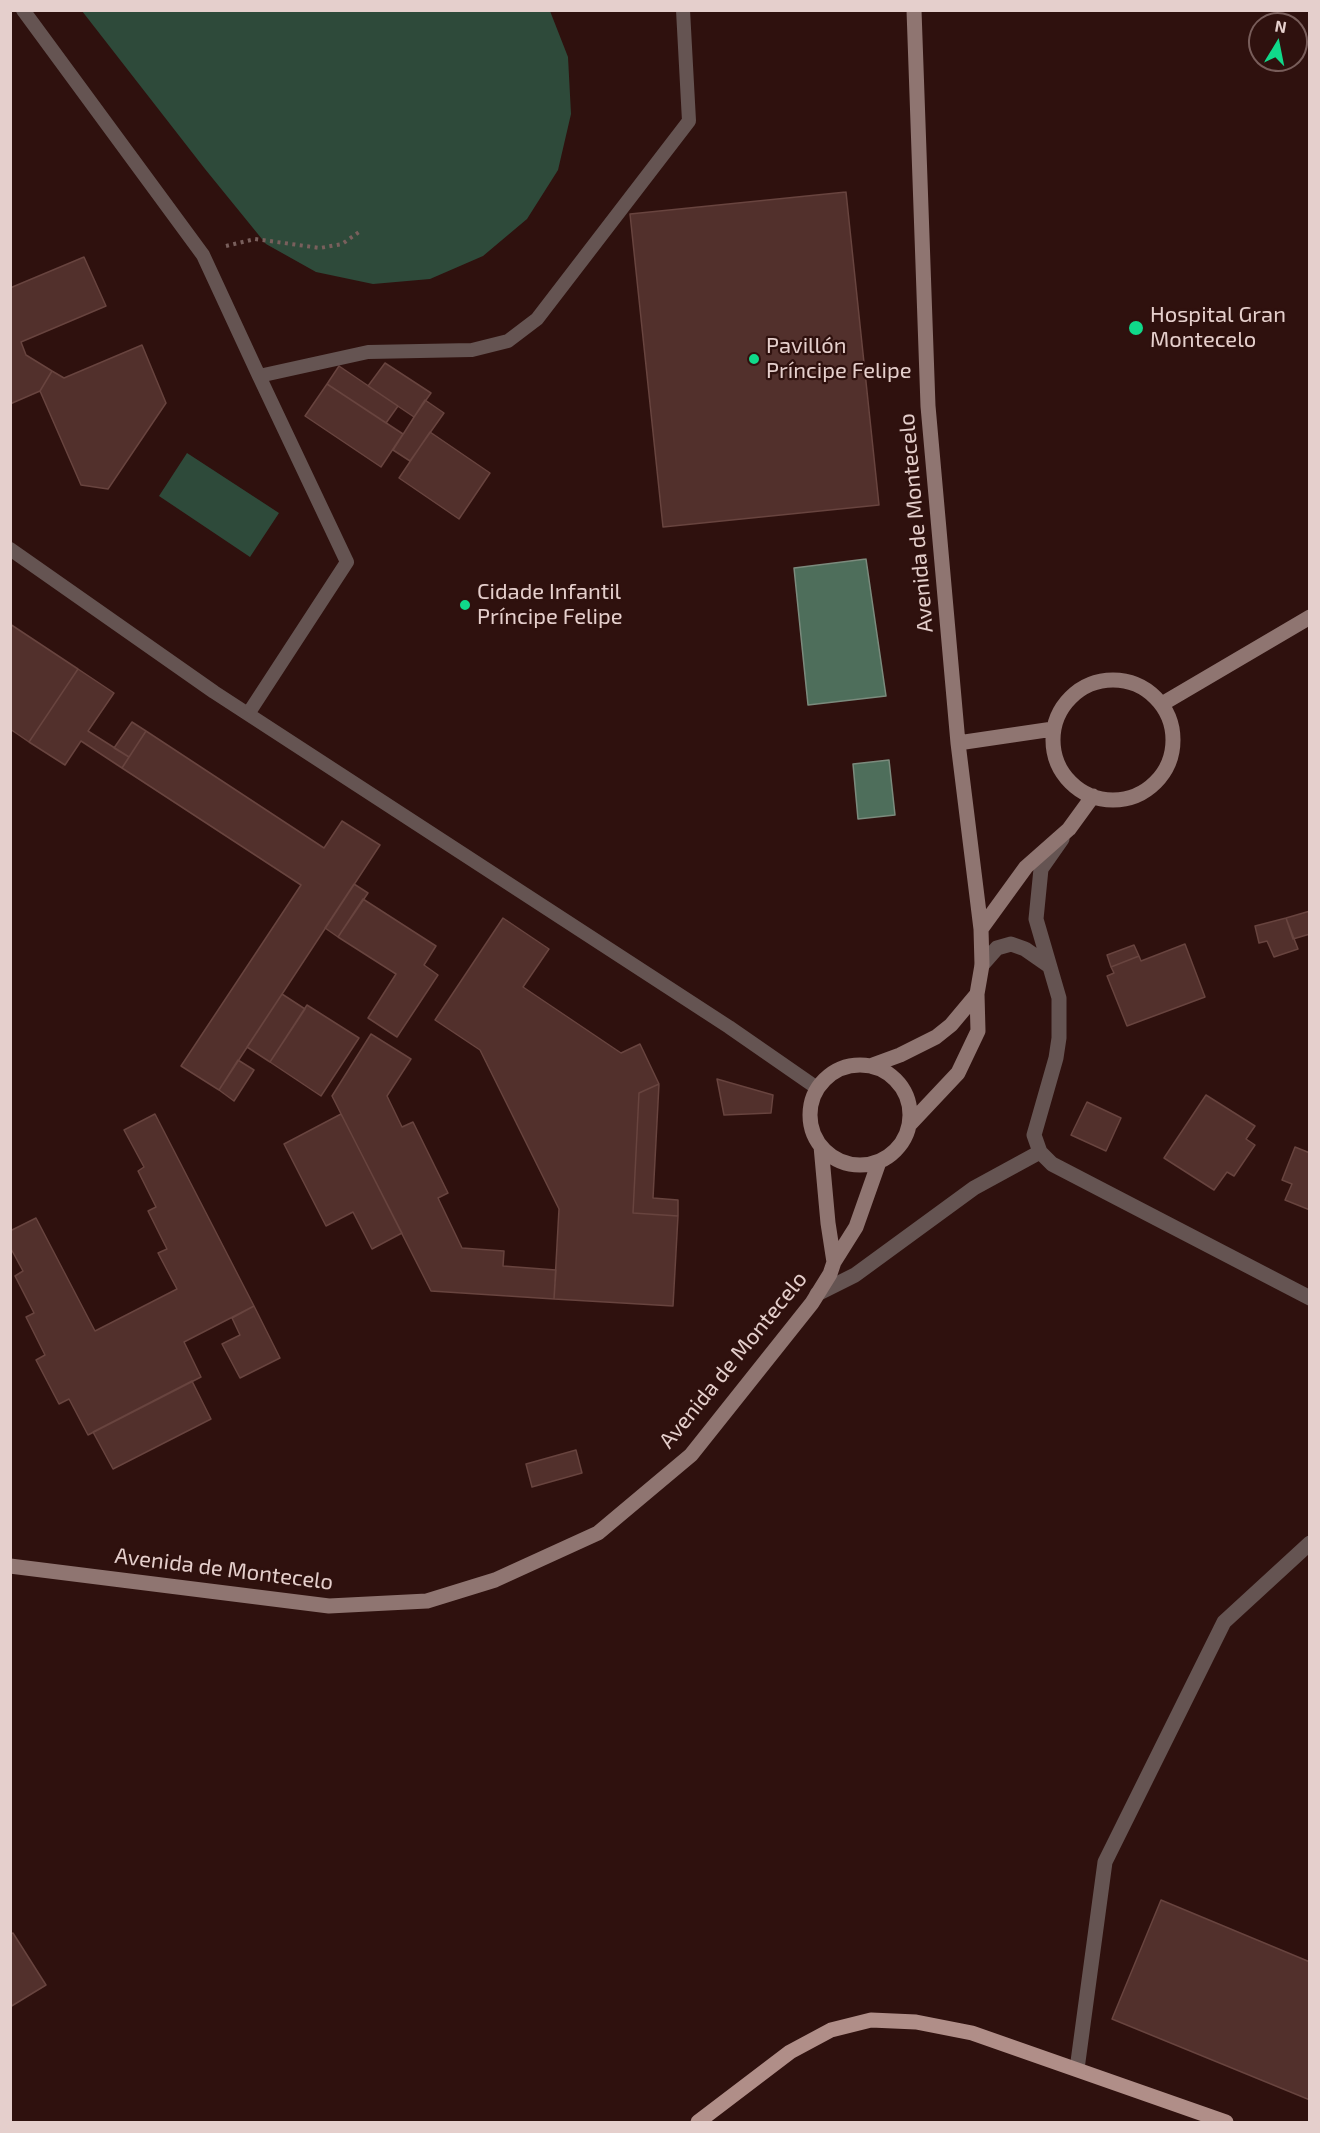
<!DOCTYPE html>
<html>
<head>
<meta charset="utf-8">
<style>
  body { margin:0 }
  #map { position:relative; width:1320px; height:2133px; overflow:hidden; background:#2f110e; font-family:"Exo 2",sans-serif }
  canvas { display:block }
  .frame { position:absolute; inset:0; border:12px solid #e5cfcc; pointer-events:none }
  .north { position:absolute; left:1248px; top:12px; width:60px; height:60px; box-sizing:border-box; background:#2f110e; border:2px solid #785d5a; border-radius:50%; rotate:10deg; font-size:16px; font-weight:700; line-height:24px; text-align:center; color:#e5cfcc }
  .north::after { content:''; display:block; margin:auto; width:21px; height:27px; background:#10d98a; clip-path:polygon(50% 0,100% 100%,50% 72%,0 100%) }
</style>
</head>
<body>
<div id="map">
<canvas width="1320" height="2133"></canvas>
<div class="frame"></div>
<div class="north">N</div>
</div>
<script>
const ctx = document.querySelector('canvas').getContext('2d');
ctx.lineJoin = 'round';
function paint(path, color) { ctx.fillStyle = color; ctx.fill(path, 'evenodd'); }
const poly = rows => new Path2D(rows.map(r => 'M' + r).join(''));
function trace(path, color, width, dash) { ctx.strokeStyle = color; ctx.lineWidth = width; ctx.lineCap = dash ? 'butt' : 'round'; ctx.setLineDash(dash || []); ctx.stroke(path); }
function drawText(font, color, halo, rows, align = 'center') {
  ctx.font = font + ' "Exo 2",sans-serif'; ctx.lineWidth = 4.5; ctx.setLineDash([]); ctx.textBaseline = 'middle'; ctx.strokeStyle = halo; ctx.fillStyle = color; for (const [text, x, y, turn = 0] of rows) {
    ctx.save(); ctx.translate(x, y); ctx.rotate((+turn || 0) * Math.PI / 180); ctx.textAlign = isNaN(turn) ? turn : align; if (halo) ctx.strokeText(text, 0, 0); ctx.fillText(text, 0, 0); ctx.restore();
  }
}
const green = poly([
  [82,11,550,11,568,57,571,114,558,170,527,219,483,256,430,279,373,284,316,272,266,244,205,169],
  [187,453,279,513,250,557,159,496]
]);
const water = poly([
  [866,559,886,696,808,705,794,568,866,559],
  [889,760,895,815,858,819,853,764,889,760]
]);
const building = poly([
  [846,192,879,505,663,527,630,214,846,192],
  [84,257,106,306,21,342,26,355,52,371,40,391,10,404,10,288,84,257],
  [142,345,166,403,108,489,81,485,40,391,52,371,64,378,142,345],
  [385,363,431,393,414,417,368,386,385,363],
  [339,366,398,406,386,423,327,384,339,366],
  [327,384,403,434,381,467,305,416,327,384],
  [425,400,444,413,410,461,393,450,425,400],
  [430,432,490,473,459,519,399,478,430,432],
  [10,624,78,669,29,742,10,729,10,624],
  [78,669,114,693,88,731,129,757,122,768,81,741,65,765,29,742,78,669],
  [132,722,146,731,129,757,114,748,132,722],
  [146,731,324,848,342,821,380,845,219,1090,181,1066,301,885,122,768,146,731],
  [354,884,368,893,338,937,325,928,354,884],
  [363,899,436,946,424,965,438,975,397,1037,368,1018,396,974,338,937,363,899],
  [1310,911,1310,934,1293,939,1286,918,1310,911],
  [503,918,549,949,523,987,621,1053,640,1044,659,1084,639,1093,633,1213,678,1216,673,1306,554,1299,559,1209,480,1050,435,1020,503,918],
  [1286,918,1298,949,1274,957,1267,941,1259,943,1255,926,1286,918],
  [1185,944,1205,997,1127,1026,1107,976,1114,973,1111,967,1139,956,1141,961,1185,944],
  [1134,945,1139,956,1111,967,1107,955,1134,945],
  [282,994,305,1009,270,1062,247,1047,282,994],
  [307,1005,359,1038,321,1096,270,1062,307,1005],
  [371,1034,411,1059,387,1096,402,1127,413,1122,448,1193,438,1198,462,1248,504,1251,503,1266,556,1270,554,1299,431,1291,332,1096,371,1034],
  [238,1060,254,1070,234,1101,219,1090,238,1060],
  [717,1079,773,1095,771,1113,724,1115,717,1079],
  [659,1084,653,1198,678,1200,678,1216,633,1213,639,1093,659,1084],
  [1206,1095,1255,1126,1246,1139,1255,1145,1234,1176,1227,1172,1214,1190,1164,1158,1206,1095],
  [1087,1102,1121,1118,1106,1151,1071,1135,1087,1102],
  [155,1114,254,1306,184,1342,201,1377,88,1435,69,1399,59,1404,36,1360,45,1355,26,1317,34,1313,15,1276,23,1271,10,1247,10,1231,36,1218,95,1331,177,1289,158,1253,167,1249,148,1211,156,1207,138,1171,144,1167,124,1130,155,1114],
  [341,1114,402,1233,372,1249,353,1212,326,1226,284,1144,341,1114],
  [1295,1147,1310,1153,1310,1210,1285,1200,1292,1184,1282,1180,1295,1147],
  [254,1306,280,1358,240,1378,222,1344,240,1335,232,1318,254,1306],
  [192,1381,211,1419,113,1469,93,1432,192,1381],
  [576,1450,582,1473,532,1487,526,1464,576,1450],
  [1161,1900,1310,1962,1310,2100,1112,2019,1161,1900],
  [13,1933,46,1985,10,2007,10,1934,13,1933]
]);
const path = poly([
  [226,246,255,239,320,248,342,244,362,230]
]);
const lane = poly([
  [23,10,203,255,259,376],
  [10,549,214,692,729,1027,817,1088],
  [248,714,347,562,259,376,368,352,472,350,508,341,537,319,689,121,683,10]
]);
const street = poly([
  [1062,839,1041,869,1036,919,1059,998,1059,1038,1056,1058,1034,1135,1040,1152,1052,1164,1310,1298],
  [982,965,997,948,1011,944,1025,949,1048,965],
  [817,1294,855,1275,974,1188,1040,1152],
  [1077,2069,1105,1862,1224,1622,1310,1543]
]);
const secondary = poly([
  '1053 740a60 60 0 1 1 120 0a60 60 0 1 1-120 0Z',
  [1162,704,1310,617],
  [958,743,1053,729],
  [981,929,1026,867,1069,829,1093,796],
  '810 1115a50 50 0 1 1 100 0a50 50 0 1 1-100 0Z',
  [870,1066,900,1055,936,1037,951,1025,977,994],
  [910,1124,958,1073,978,1031,977,994,982,965,981,929,958,743,928,406,914,10],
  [821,1146,828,1223,834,1262],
  [10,1566,329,1606,427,1601,495,1580,598,1533,691,1455,812,1303,830,1274,834,1262,856,1227,879,1162]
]);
const primary = poly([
  [698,2122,790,2052,831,2030,871,2020,916,2022,972,2033,1226,2122]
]);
const markers = [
  [1136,328,8,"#10d98a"],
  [754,359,6,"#10d98a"],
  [465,605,6,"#10d98a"]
];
const poiNames = [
  ["Hospital Gran",1150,315],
  ["Montecelo",1150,340],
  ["Pavillón",766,346],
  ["Príncipe Felipe",766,371],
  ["Cidade Infantil",477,592],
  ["Príncipe Felipe",477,617]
];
const streetNames = [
  ["Avenida de Montecelo",916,523,-95],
  ["Avenida de Montecelo",733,1360,-51],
  ["Avenida de Montecelo",224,1569,7]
];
paint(green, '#2e4a3a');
paint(water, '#4e6e5b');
trace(water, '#7b8b7d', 1.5);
paint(building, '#52302c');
trace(building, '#68443f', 1.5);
trace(path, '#795f5c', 4, [3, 4.5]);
trace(lane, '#655452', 14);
trace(street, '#655452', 15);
trace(secondary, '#8f7571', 15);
trace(primary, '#b08e88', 15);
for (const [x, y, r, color] of markers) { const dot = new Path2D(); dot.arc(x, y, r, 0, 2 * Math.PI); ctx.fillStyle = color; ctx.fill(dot); trace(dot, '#2f110e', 2); }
drawText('22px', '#e5cfcc', '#2f110e', poiNames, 'left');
drawText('22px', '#e5cfcc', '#2f110e', streetNames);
</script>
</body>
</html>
